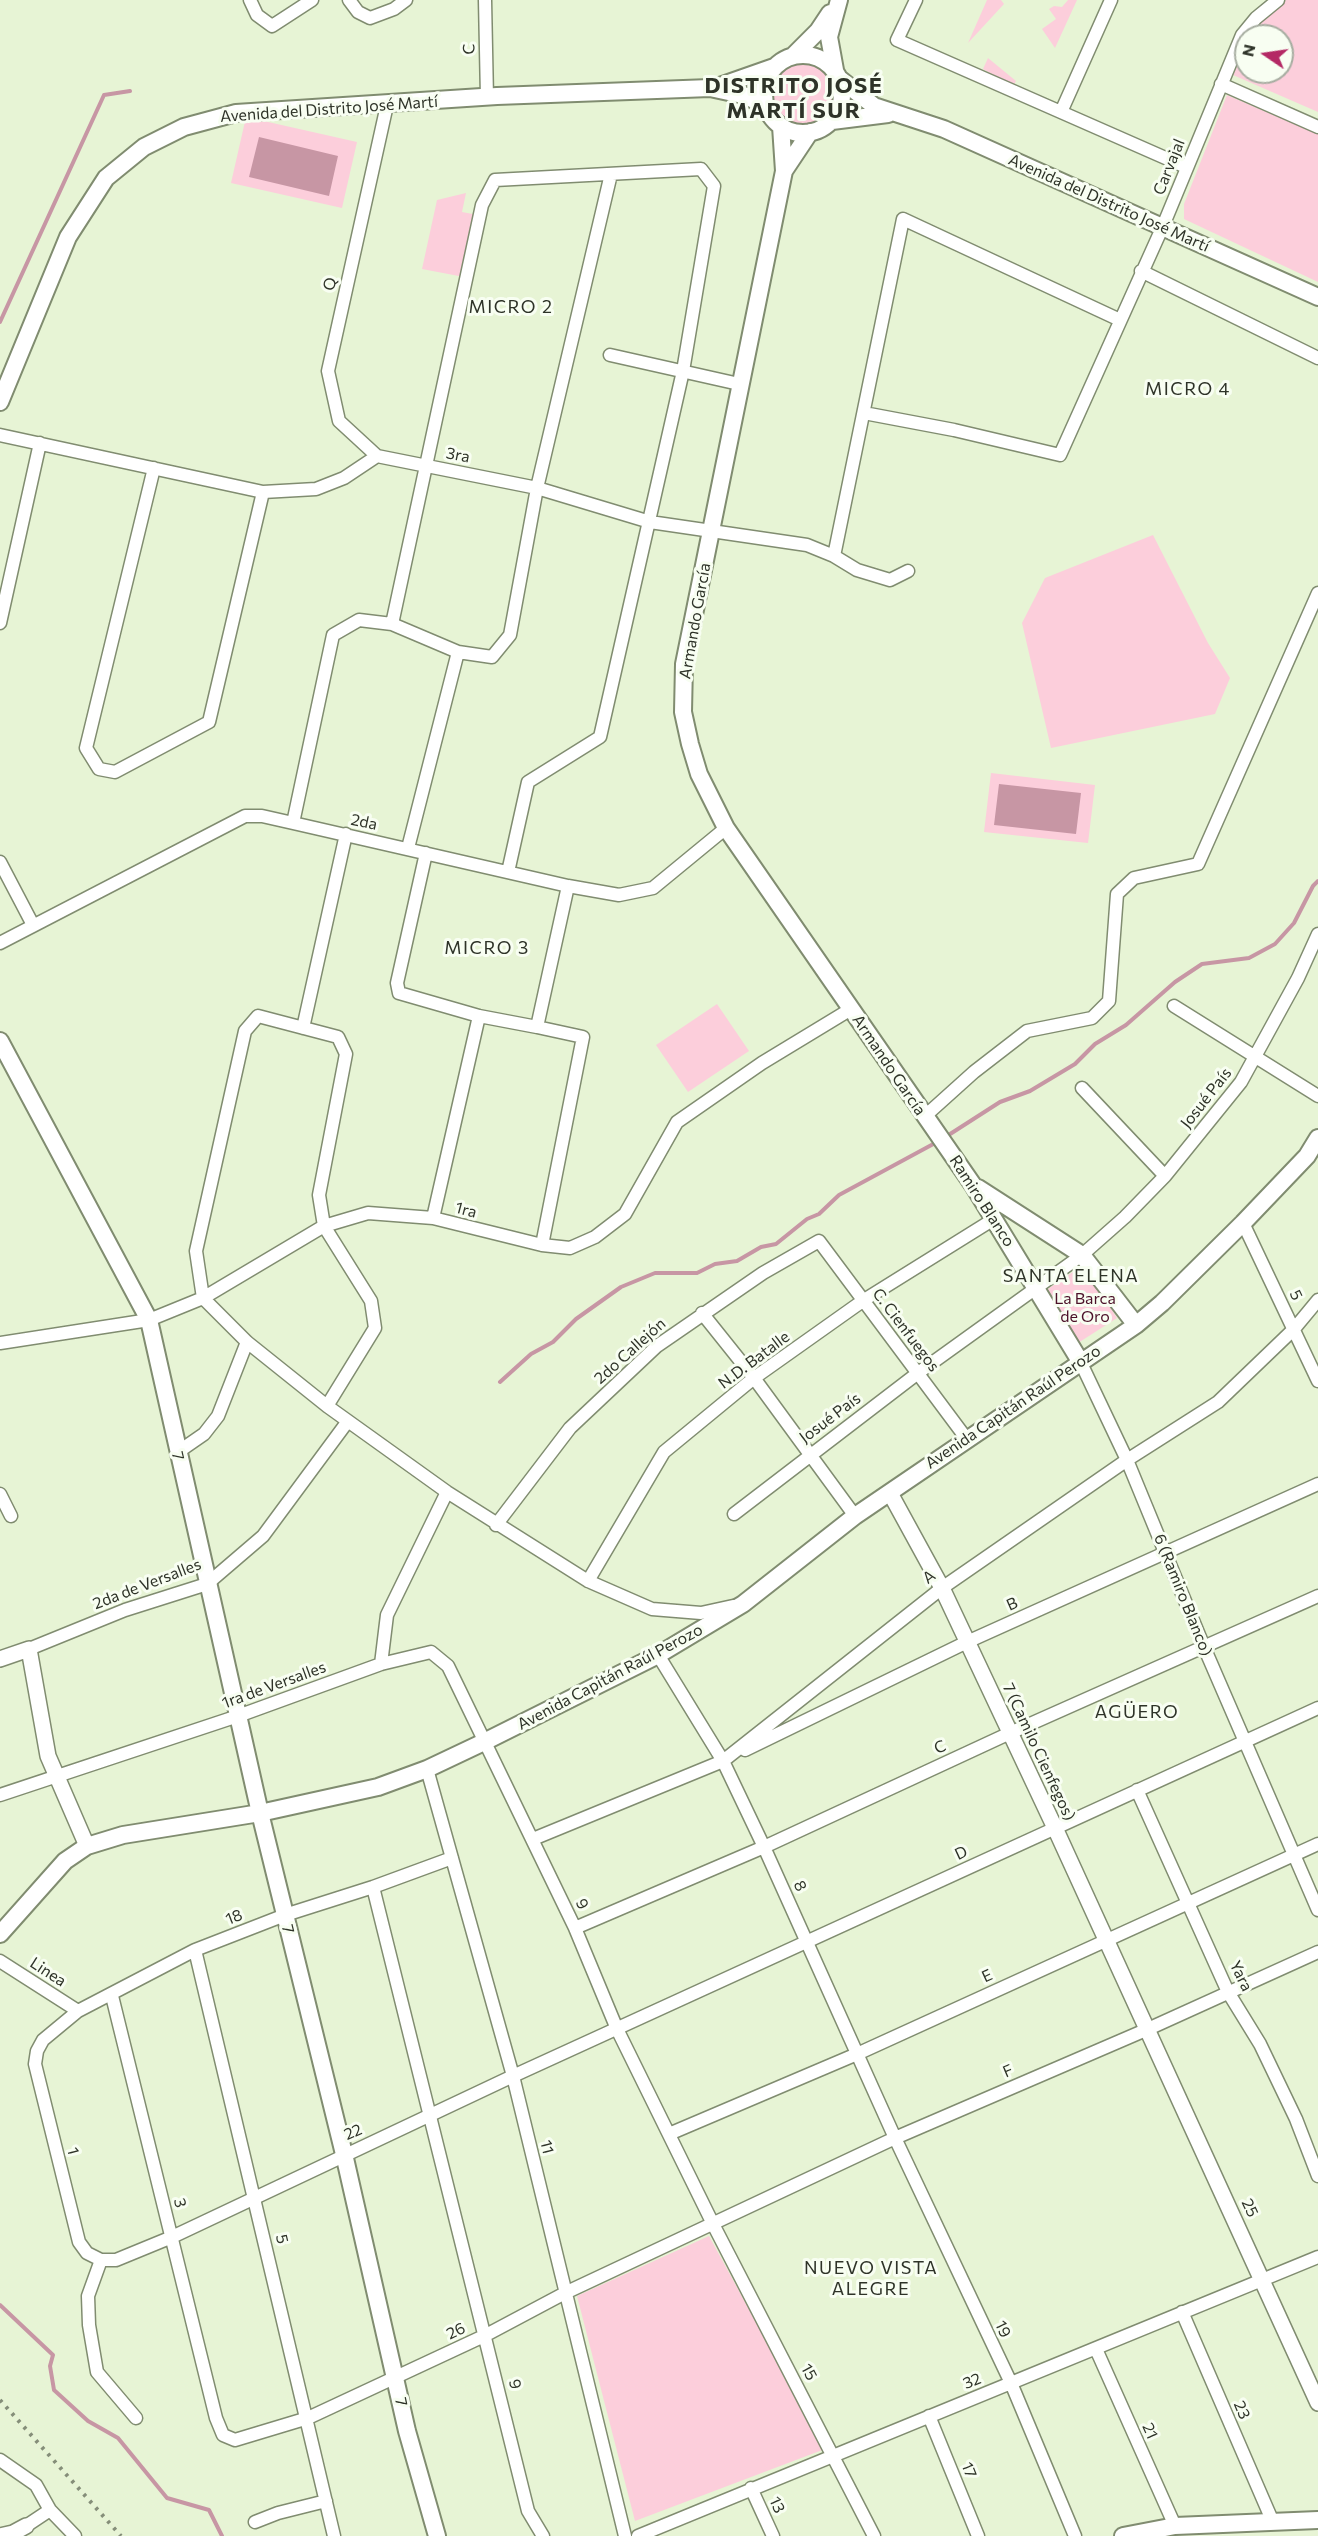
<!DOCTYPE html>
<html>
<head>
<meta charset="utf-8">
<style>
  body { margin:0 }
  #map { position:relative; width:1318px; height:2536px; overflow:hidden; background:#e7f4d5; font-family:Commissioner,sans-serif }
  canvas { display:block }
  .north { position:absolute; left:1234px; top:24px; width:60px; height:60px; box-sizing:border-box; background:#f8fef2; border:2px solid #a7ada1; border-radius:50%; rotate:283deg; font-size:16px; font-weight:700; line-height:24px; text-align:center; color:#2e3328 }
  .north::after { content:''; display:block; margin:auto; width:21px; height:27px; background:#b42965; clip-path:polygon(50% 0,100% 100%,50% 72%,0 100%) }
</style>
</head>
<body>
<div id="map">
<canvas width="1318" height="2536"></canvas>
<div class="north">N</div>
</div>
<script>
const ctx = document.querySelector('canvas').getContext('2d');
ctx.lineJoin = 'round';
function paint(path, color) { ctx.fillStyle = color; ctx.fill(path, 'evenodd'); }
const poly = rows => new Path2D(rows.map(r => 'M' + r).join(''));
function trace(path, color, width, dash) { ctx.strokeStyle = color; ctx.lineWidth = width; ctx.lineCap = dash ? 'butt' : 'round'; ctx.setLineDash(dash || []); ctx.stroke(path); }
function drawText(font, color, halo, rows, align = 'center') {
  ctx.font = font + ' Commissioner,sans-serif'; ctx.lineWidth = 6; ctx.setLineDash([]); ctx.textBaseline = 'middle'; ctx.strokeStyle = halo; ctx.fillStyle = color; for (const [text, x, y, turn = 0] of rows) {
    ctx.save(); ctx.translate(x, y); ctx.rotate((+turn || 0) * Math.PI / 180); ctx.textAlign = isNaN(turn) ? turn : align; if (halo) ctx.strokeText(text, 0, 0); ctx.fillText(text, 0, 0); ctx.restore();
  }
}
const green = poly([
  [987,0,1001,0,1004,4,968,43],
  [1068,0,1077,0,1055,48,1042,29,1056,19,1049,9,1054,6,1062,7],
  [1286,0,1318,0,1318,112,1233,75,1246,47,1246,72,1282,72,1282,36,1251,36,1256,26],
  [988,58,1016,81,1013,86,983,69],
  '771 93a32 32 0 1 1 64 0a32 32 0 1 1-64 0Z',
  [1227,95,1318,134,1318,282,1184,219,1184,204],
  [246,117,357,142,342,208,231,183],
  [466,193,462,212,478,215,464,277,422,269,437,200],
  [1153,535,1208,643,1230,678,1215,714,1051,748,1022,623,1045,578],
  [991,773,1095,785,1088,843,984,832],
  [717,1004,749,1051,688,1092,656,1045],
  [1083,1265,1117,1318,1078,1343,1048,1289],
  [709,2236,825,2449,635,2521,577,2296]
]);
const water = poly([
  [259,137,338,156,329,196,249,177],
  [999,784,1081,793,1076,834,994,825]
]);
const stream = poly([
  [0,322,104,95,130,91],
  [947,1136,1000,1102,1030,1091,1075,1064,1095,1044,1126,1025,1175,982,1202,964,1249,958,1275,944,1294,923,1313,886,1318,881],
  [500,1382,531,1354,553,1342,576,1319,621,1287,655,1273,697,1273,715,1264,737,1261,761,1247,776,1244,807,1219,819,1214,839,1195,937,1142],
  [0,2305,53,2355,50,2366,54,2390,88,2421,118,2438,167,2498,209,2510,222,2536]
]);
const minor = poly([
  [250,0,257,15,272,26,312,0],
  [349,0,358,12,370,18,394,9,406,0],
  [485,0,487,98],
  [916,0,897,40,1186,167],
  [1221,84,1318,127],
  [1061,112,1111,0],
  [1141,271,1318,358],
  [610,355,739,384],
  [864,413,954,430,1060,455,1163,226,1242,35,1256,18,1278,0],
  [0,435,263,492,316,489,344,478,377,456,537,488,650,522,807,545,834,556,857,570,890,580,908,571],
  [377,456,339,421,328,371,387,105],
  [154,468,86,748,99,769,115,772,209,722,263,492],
  [834,556,903,219,1120,320],
  [0,623,40,443],
  [392,624,482,205,495,180,701,169,714,186,683,371,600,737,528,782,508,872],
  [293,823,333,635,359,620,392,624,458,652,492,657,510,635,537,488,611,174],
  [408,848,458,652],
  [426,853,397,983,399,993,479,1016,537,1027,568,886],
  [0,862,33,925],
  [0,943,245,816,262,816,293,823,568,886,619,895,653,888,726,828],
  [1174,1006,1318,1096],
  [537,1027,583,1037,542,1245],
  [303,1028,346,834],
  [1082,1088,1165,1176],
  [924,1117,974,1072,1027,1031,1092,1018,1109,1001,1117,894,1134,878,1198,864,1318,593],
  [433,1218,479,1016],
  [1243,1223,1318,1381],
  [702,1313,754,1378,855,1516],
  [0,1343,149,1320,203,1298,324,1226,368,1213,433,1218,542,1245,570,1248,595,1237,625,1214,677,1122,762,1063,851,1009],
  [1080,1361,1127,1460,1204,1647,1318,1910],
  [327,1406,375,1328,371,1301,324,1226,319,1195,346,1054,338,1037,258,1016,245,1031,196,1251,203,1298,247,1342,327,1406,447,1492,588,1581,652,1609,701,1613,733,1606],
  [178,1452,204,1434,218,1416,247,1342],
  [0,1494,11,1516],
  [734,1514,918,1373,1082,1255,1125,1217,1165,1176,1241,1082,1298,978,1318,934],
  [496,1525,570,1428,657,1346,763,1273,819,1241,966,1438],
  [588,1581,664,1452,754,1378,864,1300,994,1219],
  [29,1649,125,1610,207,1584,263,1536,348,1421],
  [658,1655,723,1761,764,1847,895,2138,1011,2383,1075,2536],
  [381,1664,387,1615,447,1492],
  [745,1750,967,1642,1318,1484],
  [427,1769,513,2076,625,2536],
  [1137,1790,1228,1992,1260,2044,1296,2119,1318,2176],
  [0,1795,238,1716,381,1664,431,1652,448,1666,575,1928,617,2029,713,2224,874,2536],
  [533,1839,723,1761,942,1588,1127,1460,1218,1402,1294,1329,1318,1300],
  [452,1858,373,1887,285,1915,195,1950,78,2011,43,2040,37,2051,35,2064,79,2242,87,2253,101,2260,116,2260,172,2237,513,2076,1318,1708],
  [373,1887,528,2511,543,2536],
  [575,1928,764,1847,1010,1733,1318,1596],
  [195,1950,334,2536],
  [0,1961,78,2011],
  [112,1996,216,2418,223,2435,235,2440,308,2418,486,2335,565,2293,895,2138,1148,2029,1318,1952],
  [669,2134,857,2054,1318,1844],
  [101,2260,88,2296,89,2325,97,2372,136,2418],
  [1182,2312,1272,2520],
  [1096,2349,1175,2526],
  [929,2416,978,2536],
  [0,2460,36,2485,50,2510,75,2536],
  [751,2488,773,2536],
  [255,2522,278,2513,326,2501],
  [26,2526,50,2510],
  [638,2536,1318,2257]
]);
const tertiary = poly([
  [890,1493,942,1588,1055,1828,1318,2403],
  [0,1659,29,1649,48,1756,87,1846],
  [13,2533,26,2526],
  [0,2536,13,2533,10,2536]
]);
const secondary = poly([
  '764 94a39 39 0 1 1 78 0a39 39 0 1 1-78 0Z',
  [793,56,818,31,830,13],
  [835,70,829,37,839,0],
  [840,79,874,106,944,129,1318,297],
  [717,87,774,67],
  [832,121,888,114],
  [781,126,784,171,684,664,683,712,690,744,699,774,726,828,973,1185,1080,1361],
  [784,171,810,132],
  [0,402,68,237,106,178,144,147,184,127,236,113,497,96,710,88,747,96,766,107],
  [0,1041,149,1320,260,1813,344,2154,407,2431,437,2536],
  [978,1188,1082,1255,1136,1325],
  [0,1934,65,1861,87,1846,123,1835,260,1813,378,1787,427,1769,484,1742,658,1655,743,1604,855,1516,1136,1325,1162,1303,1243,1223,1307,1156,1318,1138],
  [1123,2536,1175,2526,1318,2520]
]);
const rail = poly([
  [0,2400,121,2536]
]);
const streetNames = [
  ["C",469,49,-91],
  ["Avenida del Distrito José Martí",329,109,-4],
  ["Carvajal",1169,167,-68],
  ["Avenida del Distrito José Martí",1109,203,24],
  ["Q",330,284,-78],
  ["3ra",458,455,11],
  ["Armando García",695,621,-80],
  ["2da",364,822,12],
  ["Armando García",889,1065,56],
  ["Josué País",1206,1098,-52],
  ["Ramiro Blanco",982,1201,57],
  ["1ra",466,1210,15],
  ["5",1296,1295,64],
  ["C. Cienfuegos",906,1330,53],
  ["2do Callejón",630,1351,-42],
  ["N.D. Batalle",754,1360,-37],
  ["Avenida Capitán Raúl Perozo",1013,1407,-34],
  ["Josué País",830,1418,-37],
  ["7",178,1456,77],
  ["A",929,1577,-37],
  ["2da de Versalles",147,1584,-21],
  ["6 (Ramiro Blanco)",1183,1595,68],
  ["B",1012,1604,-24],
  ["Avenida Capitán Raúl Perozo",610,1677,-28],
  ["1ra de Versalles",274,1685,-20],
  ["C",940,1747,-25],
  ["7 (Camilo Cienfegos)",1039,1752,65],
  ["D",961,1853,-25],
  ["8",800,1886,65],
  ["9",582,1904,65],
  ["18",234,1917,-21],
  ["7",288,1929,76],
  ["Linea",48,1972,33],
  ["E",987,1976,-25],
  ["Yara",1241,1976,64],
  ["F",1008,2071,-23],
  ["22",353,2132,-23],
  ["11",547,2147,76],
  ["1",73,2151,76],
  ["3",180,2203,76],
  ["25",1250,2208,65],
  ["5",282,2239,77],
  ["19",1003,2329,65],
  ["26",456,2331,-25],
  ["15",809,2372,62],
  ["32",972,2381,-22],
  ["9",515,2384,77],
  ["7",401,2402,78],
  ["23",1242,2410,67],
  ["21",1150,2431,66],
  ["17",969,2470,68],
  ["13",777,2505,66]
];
const parkNames = [
  ["La Barca",1085,1299],
  ["de Oro",1085,1317]
];
const neighbourhoodNames = [
  ["MICRO 2",511,307],
  ["MICRO 4",1188,389],
  ["MICRO 3",487,948],
  ["SANTA ELENA",1071,1276],
  ["AGÜERO",1137,1712],
  ["NUEVO VISTA",871,2268],
  ["ALEGRE",871,2289]
];
const districtNames = [
  ["DISTRITO JOSÉ",794,86],
  ["MARTÍ SUR",794,111]
];
paint(green, '#fccedb');
paint(water, '#c796a4');
trace(stream, '#c796a4', 4);
trace(minor, '#808c70', 15);
trace(tertiary, '#808c70', 18);
trace(secondary, '#808c70', 20);
trace(minor, '#fff', 12);
trace(tertiary, '#fff', 15);
trace(secondary, '#fff', 16);
trace(rail, '#858e79', 4, [3, 6]);
drawText('16px', '#2e3328', '#f8fef2', streetNames);
drawText('16px', '#4c1129', '#f8fef2', parkNames);
ctx.letterSpacing = '1.5px';
drawText('18px', '#2e3328', '#f8fef2', neighbourhoodNames);
ctx.letterSpacing = '0px';
ctx.letterSpacing = '1.5px';
drawText('bold 22px', '#2e3328', '#f8fef2', districtNames);
ctx.letterSpacing = '0px';
</script>
</body>
</html>
